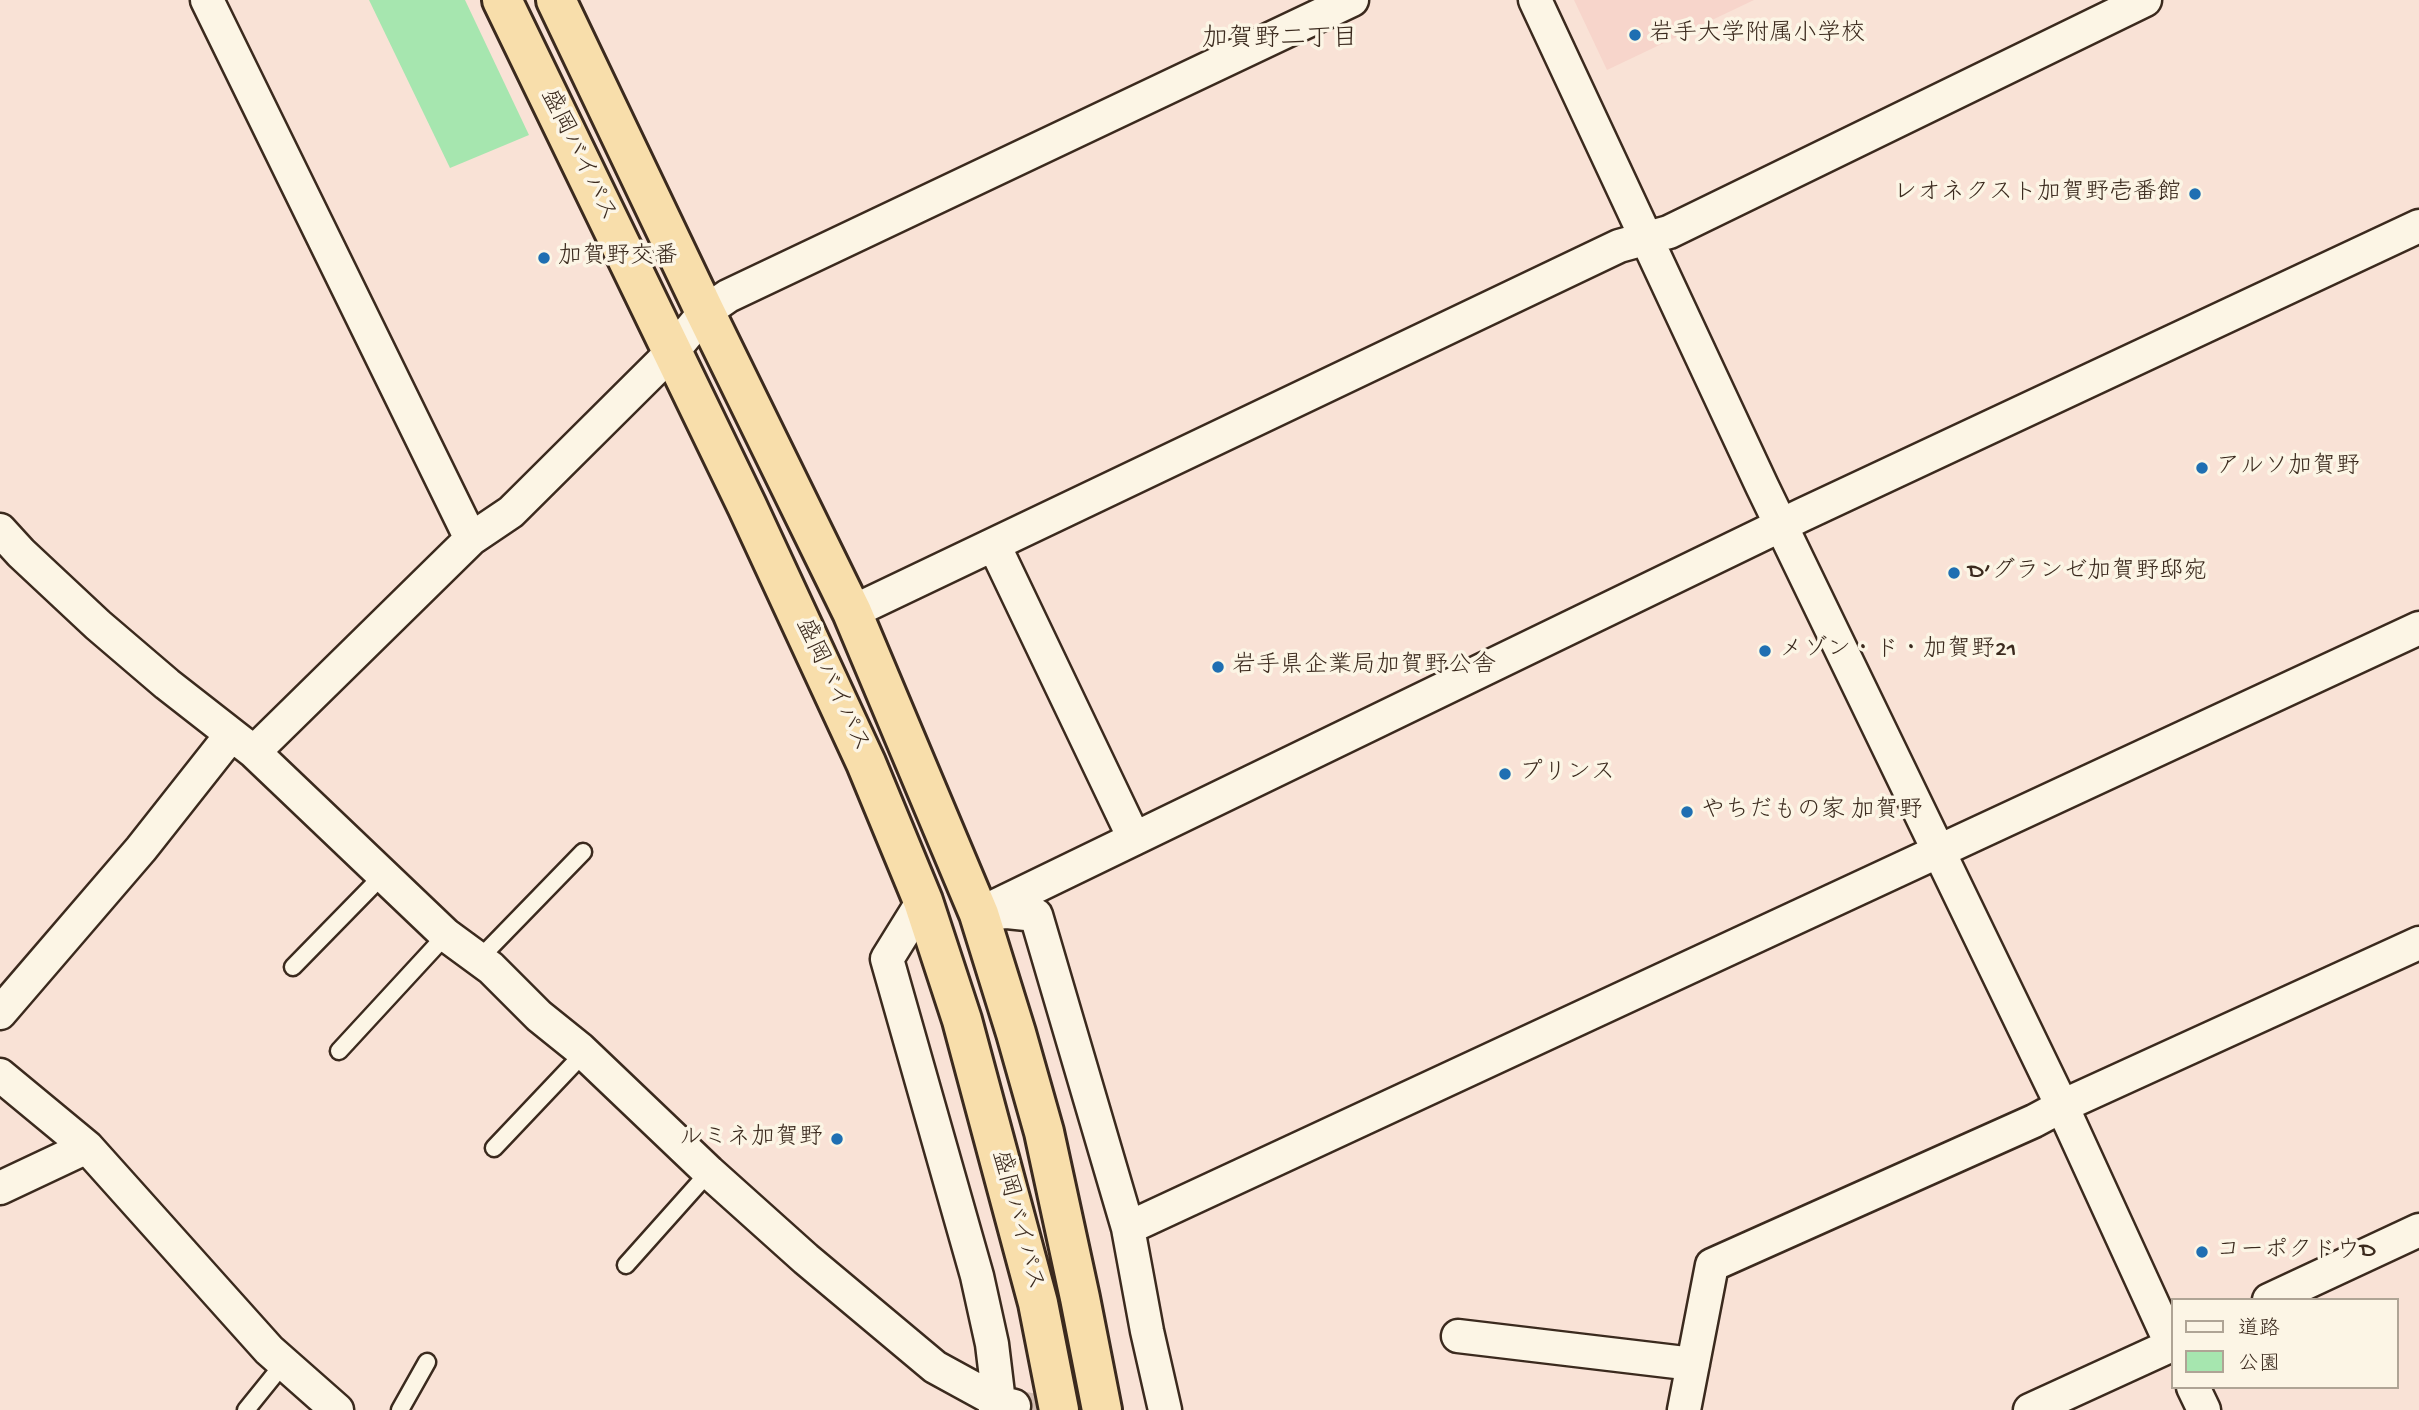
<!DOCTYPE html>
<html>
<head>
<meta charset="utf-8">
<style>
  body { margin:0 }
  #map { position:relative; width:2419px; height:1410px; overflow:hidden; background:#f9e2d6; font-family:"Gochi Hand","Klee One",sans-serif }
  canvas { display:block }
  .legend { position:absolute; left:2171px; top:1298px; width:228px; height:91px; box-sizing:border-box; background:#fcf5e5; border:2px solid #afa495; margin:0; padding:9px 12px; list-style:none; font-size:21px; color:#3b2a1e }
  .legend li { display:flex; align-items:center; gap:14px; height:35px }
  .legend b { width:35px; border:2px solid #afa495 }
</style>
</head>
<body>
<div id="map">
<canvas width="2419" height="1410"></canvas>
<ul class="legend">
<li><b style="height:9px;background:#fcf5e5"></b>道路</li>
<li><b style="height:19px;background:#a6e6af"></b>公園</li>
</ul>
</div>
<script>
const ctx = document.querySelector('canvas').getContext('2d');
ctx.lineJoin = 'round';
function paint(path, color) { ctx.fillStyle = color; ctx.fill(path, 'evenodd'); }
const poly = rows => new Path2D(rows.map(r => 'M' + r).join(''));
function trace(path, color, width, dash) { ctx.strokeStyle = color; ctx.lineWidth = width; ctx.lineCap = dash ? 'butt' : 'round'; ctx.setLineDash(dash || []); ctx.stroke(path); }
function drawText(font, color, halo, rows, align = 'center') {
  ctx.font = font + ' "Gochi Hand","Klee One",sans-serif'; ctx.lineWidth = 7; ctx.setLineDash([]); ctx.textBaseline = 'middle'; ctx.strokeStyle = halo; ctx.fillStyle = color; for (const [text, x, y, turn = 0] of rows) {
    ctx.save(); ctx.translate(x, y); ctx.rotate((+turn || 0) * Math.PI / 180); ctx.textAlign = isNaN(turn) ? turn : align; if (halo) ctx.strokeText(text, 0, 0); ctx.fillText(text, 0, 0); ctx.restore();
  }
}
const built = poly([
  [1574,0,1754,0,1607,70]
]);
const green = poly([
  [369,0,465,0,529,135,450,168]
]);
const streetTunnel = poly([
  [1014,1406,1036,1410]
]);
const lane = poly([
  [479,959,583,852],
  [293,967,383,875],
  [339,1051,446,935],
  [494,1148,584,1053],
  [626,1265,709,1172],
  [246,1410,284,1363],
  [400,1410,427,1362]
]);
const street = poly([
  [207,0,471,539],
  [1535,0,1762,486,2062,1106,2172,1346],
  [0,530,21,553,98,625,167,684,254,752,446,935,491,968,539,1016,580,1049,709,1172,806,1259,935,1367,999,1402,1014,1406],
  [994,545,1134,838],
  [852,612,1619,246,1669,232,2145,0],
  [254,752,471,539,511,512,672,352,705,312,728,296,1352,0],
  [923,901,887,959,977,1276,992,1344,999,1402,995,1410],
  [979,914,1802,515,2419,226],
  [983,914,1007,912,1036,915,1128,1228,1147,1331,1165,1410],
  [0,1013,141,849,231,735],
  [0,1075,87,1147,269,1350,337,1410],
  [0,1188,87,1147],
  [1128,1228,2419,628],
  [2269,1300,2419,1230],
  [1458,1336,1693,1364],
  [2193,1387,2204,1410],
  [1684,1410,1712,1265,2034,1121,2062,1106,2419,943],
  [2030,1410,2172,1345]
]);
const highway = poly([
  [502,0,747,506,866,763,923,901,962,1020,1038,1303,1059,1410],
  [556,0,705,312,852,612,979,914,1016,1033,1044,1132,1080,1298,1102,1410]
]);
const markers = [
  [1635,35,7,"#1f6fb2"],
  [2195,194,7,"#1f6fb2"],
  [544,258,7,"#1f6fb2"],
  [2202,468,7,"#1f6fb2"],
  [1954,573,7,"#1f6fb2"],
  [1765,651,7,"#1f6fb2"],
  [1218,667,7,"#1f6fb2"],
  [1505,774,7,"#1f6fb2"],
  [1687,812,7,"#1f6fb2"],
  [837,1139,7,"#1f6fb2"],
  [2202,1252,7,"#1f6fb2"]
];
const poiNames = [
  ["岩手大学附属小学校",1649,35],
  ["レオネクスト加賀野壱番館",2181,194,"right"],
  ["加賀野交番",558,258],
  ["アルソ加賀野",2216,468],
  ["D’グランゼ加賀野邸宛",1968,573],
  ["メゾン・ド・加賀野21",1779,651],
  ["岩手県企業局加賀野公舎",1232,667],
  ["プリンス",1519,774],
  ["やちだもの家 加賀野",1701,812],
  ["ルミネ加賀野",823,1139,"right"],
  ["コーポクドウD",2216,1252]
];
const streetNames = [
  ["盛岡バイパス",577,156,64],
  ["盛岡バイパス",831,686,65],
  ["盛岡バイパス",1016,1221,75]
];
const neighbourhoodNames = [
  ["加賀野二丁目",1280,41]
];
paint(built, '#f7d5cb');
paint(green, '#a6e6af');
trace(streetTunnel, '#d3bdb1', 32, [32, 16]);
trace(lane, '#3b2a1e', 21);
trace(street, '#3b2a1e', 37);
trace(highway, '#3b2a1e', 44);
trace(lane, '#fcf5e5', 16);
trace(street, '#fcf5e5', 32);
trace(highway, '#f8deab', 38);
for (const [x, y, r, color] of markers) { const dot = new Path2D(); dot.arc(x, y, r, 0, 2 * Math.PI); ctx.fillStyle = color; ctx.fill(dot); trace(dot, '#fcf5e5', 2.5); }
drawText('24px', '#3b2a1e', '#fcf5e5', poiNames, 'left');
drawText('24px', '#3b2a1e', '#fcf5e5', streetNames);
drawText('26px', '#3b2a1e', '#fcf5e5', neighbourhoodNames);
</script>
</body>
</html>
